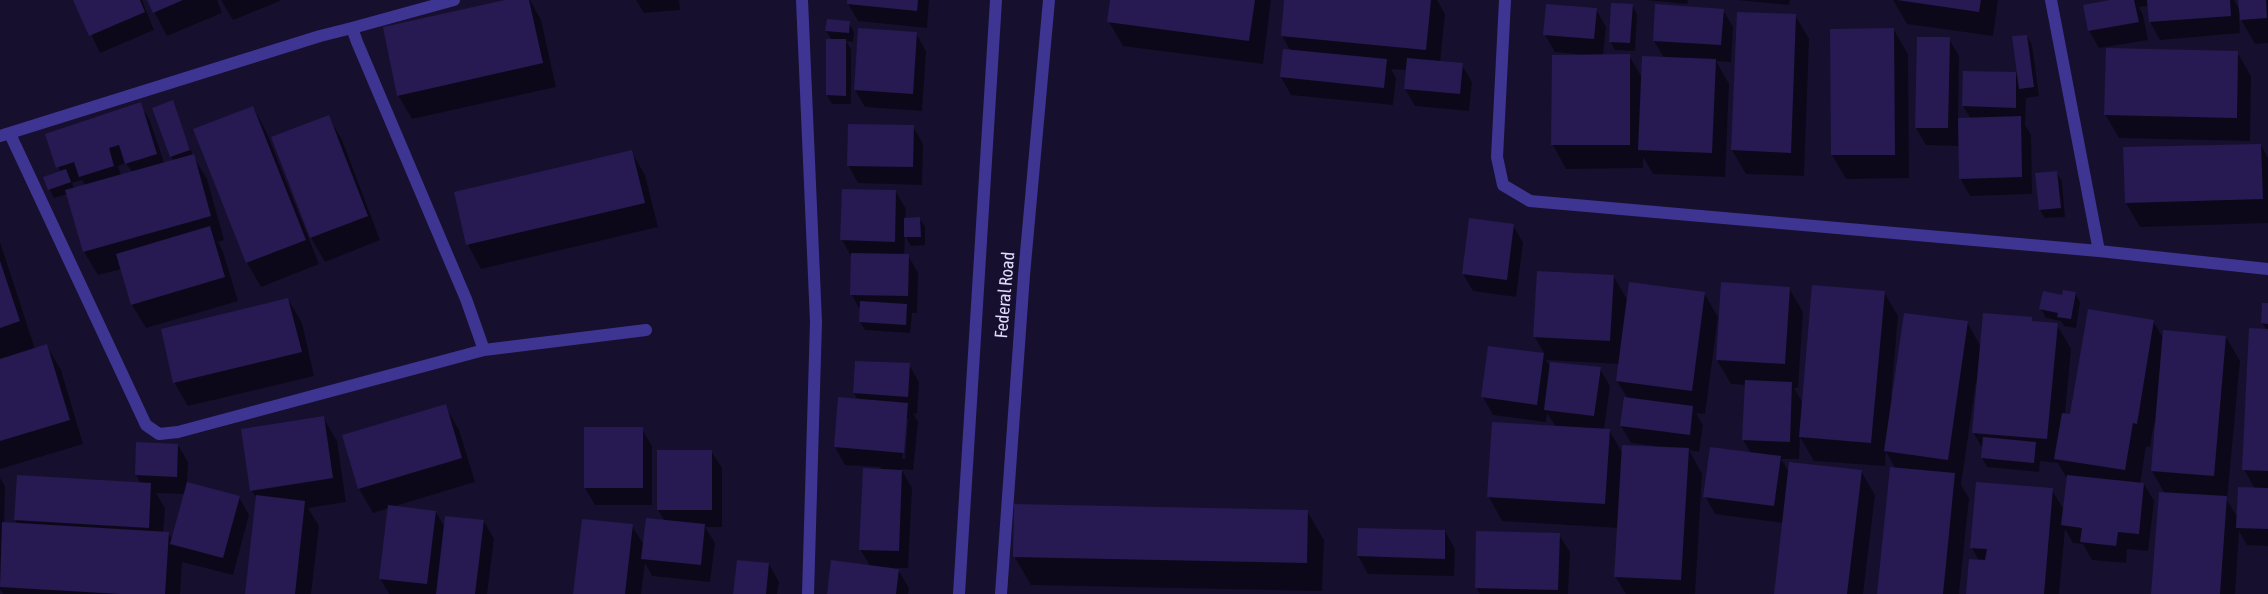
<!DOCTYPE html>
<html>
<head>
<meta charset="utf-8">
<style>
  body { margin:0 }
  canvas { display:block; background:#160f2e }
</style>
</head>
<body>
<canvas width="2268" height="594"></canvas>
<script>
const ctx = document.querySelector('canvas').getContext('2d');
ctx.lineJoin = 'round';
function paint(path, color) { ctx.fillStyle = color; ctx.fill(path, 'evenodd'); }
const poly = rows => new Path2D(rows.map(r => 'M' + r).join(''));
function trace(path, color, width, dash) { ctx.strokeStyle = color; ctx.lineWidth = width; ctx.lineCap = dash ? 'butt' : 'round'; ctx.setLineDash(dash || []); ctx.stroke(path); }
function drawText(font, color, halo, rows, align = 'center') {
  ctx.font = font + ' "Asap Condensed",sans-serif'; ctx.lineWidth = 4.5; ctx.setLineDash([]); ctx.textBaseline = 'middle'; ctx.strokeStyle = halo; ctx.fillStyle = color; for (const [text, x, y, turn = 0] of rows) {
    ctx.save(); ctx.translate(x, y); ctx.rotate((+turn || 0) * Math.PI / 180); ctx.textAlign = isNaN(turn) ? turn : align; if (halo) ctx.strokeText(text, 0, 0); ctx.fillText(text, 0, 0); ctx.restore();
  }
}
const shadow = poly([
  [75,0,142,0,154,30,100,53],
  [148,0,217,0,222,13,167,36],
  [221,0,280,0,280,1,233,20],
  [510,0,530,0,541,20,556,87,412,119,398,95],
  [636,0,679,0,680,10,644,13],
  [848,0,929,0,927,28,858,21,848,4],
  [1112,0,1271,0,1263,64,1123,46,1109,22],
  [1286,0,1437,0,1445,14,1440,63,1462,65,1472,82,1469,111,1415,106,1405,89,1407,70,1391,69,1396,78,1393,105,1291,95,1281,77,1284,50,1290,50,1282,36],
  [1646,0,1688,0,1687,4],
  [1736,0,1790,0,1789,5],
  [1893,0,1998,0,1993,36,1907,24],
  [2117,0,2234,0,2240,11,2239,0,2268,0,2268,43,2255,44,2239,16,2240,33,2160,40,2150,22,2148,6,2139,7,2143,15,2148,40,2099,48,2089,31,2085,6],
  [1632,5,1637,14,1635,51,1615,50,1610,41],
  [1596,9,1606,27,1603,56,1629,56,1643,79,1664,58,1654,41,1723,10,1733,27,1731,62,1716,61,1729,84,1725,177,1653,174,1643,157,1643,168,1566,169,1553,145,1553,56,1576,56,1576,54,1555,52,1545,35],
  [1738,13,1795,15,1809,39,1804,176,1746,174,1732,150],
  [849,23,854,32,853,42,846,41,851,49,851,104,832,104,827,95,832,40,826,31],
  [1894,30,1908,54,1909,178,1846,179,1832,155],
  [916,33,926,51,922,111,865,107,855,90],
  [2027,36,2032,45,2039,96,2026,98,2025,125,2031,135,2032,194,1970,196,1960,178,1960,146,1926,145,1916,128,1949,39,1959,56,1958,119,1971,119,1963,106,1964,73,2016,73,2019,80],
  [2237,52,2251,76,2250,141,2119,138,2105,114],
  [172,102,193,156,207,179,224,240,218,242,223,252,238,301,146,328,132,305,122,269,98,275,84,252,68,194,54,198,49,189,61,172,58,167,140,104,150,121,164,163,174,161,171,157],
  [126,163,132,172,121,175,118,166],
  [82,180,85,185,74,188,72,183],
  [253,107,266,131,319,264,261,287,247,263,194,130],
  [328,116,342,140,380,240,325,262,311,238,273,137],
  [913,126,923,144,922,185,858,183,848,165],
  [2261,145,2268,158,2268,223,2140,227,2126,203],
  [631,151,645,175,658,227,481,269,468,245,455,193],
  [2056,172,2062,181,2065,217,2045,218,2040,210],
  [896,192,906,209,905,219,920,219,925,227,925,245,911,246,905,236,904,255,908,255,918,273,917,313,912,313,910,333,865,330,860,322,861,311,851,294,852,258,842,240],
  [1513,225,1523,243,1516,297,1473,291,1463,274],
  [0,242,35,349,47,346,61,370,83,444,0,469],
  [1614,277,1628,301,1704,293,1718,317,1705,414,1696,413,1703,425,1699,452,1689,450,1702,474,1695,594,1626,594,1615,576,1618,528,1502,521,1489,497,1493,424,1556,427,1547,413,1546,422,1493,415,1483,397,1489,347,1545,354,1534,336],
  [1546,360,1619,364,1617,381,1628,399,1621,426,1631,443,1655,446,1655,448,1623,454,1609,430,1604,430,1610,386,1600,369,1551,368],
  [1789,288,1803,312,1798,388,1794,388,1803,403,1884,292,1898,316,1891,397,1893,398,1967,322,1981,347,2031,319,2033,322,2057,325,2071,349,2065,414,2071,415,2153,321,2163,338,2226,337,2240,361,2227,500,2238,518,2255,489,2244,469,2267,330,2262,323,2268,304,2268,546,2247,545,2239,531,2235,594,2153,594,2165,494,2152,471,2156,423,2154,423,2150,447,2146,446,2140,484,2144,484,2154,501,2148,551,2127,549,2126,563,2092,560,2083,544,2073,543,2065,529,2059,594,1967,594,1979,561,1972,548,2052,490,2064,510,2068,480,2058,463,2040,461,2039,472,1987,467,1982,458,1983,449,1973,432,1978,383,1976,382,1961,485,1969,498,1959,594,1878,594,1895,468,1886,452,1885,466,1814,461,1800,437,1799,459,1781,459,1789,472,1861,471,1875,495,1863,594,1775,594,1783,523,1715,514,1705,496,1751,453,1743,440,1746,385,1731,384,1717,360],
  [2075,293,2080,302,2076,328,2064,326,2061,321,2046,318,2041,309,2063,296],
  [288,299,302,323,314,376,188,406,174,382],
  [856,362,909,365,919,382,917,414,913,413,918,422,913,470,901,469,912,488,908,568,897,568,909,588,908,594,829,594,870,566,860,549,881,467,845,465,835,447,839,399,858,400,854,393],
  [906,419,908,419,905,459,902,459],
  [445,406,459,430,475,482,392,507,436,512,445,528,484,521,494,539,487,594,389,594,380,578,389,508,373,513,359,489,343,436],
  [323,417,337,441,346,502,308,508,319,526,311,594,246,594,257,499,252,491],
  [642,429,652,446,652,505,595,505,585,488],
  [178,445,188,462,187,483,239,497,249,515,233,575,182,562,180,594,3,594,0,589,0,478,5,486,4,524,18,524,15,520,141,484,136,475],
  [156,493,185,494,173,540,168,533,163,533,165,508],
  [711,451,722,468,722,527,705,527,715,543,710,582,652,576,645,563,641,594,575,594,632,526,644,545,665,521,658,510],
  [1307,511,1324,540,1322,591,1031,585,1014,556],
  [1359,529,1445,531,1455,549,1454,576,1368,574,1358,556],
  [1559,535,1570,552,1568,594,1480,594,1476,587],
  [769,564,779,582,777,594,734,594]
]);
const building = poly([
  [73,0,140,0,145,12,89,36],
  [147,0,183,0,153,13],
  [505,0,529,0,543,63,397,96,383,27],
  [847,0,918,0,917,11,847,4],
  [1110,0,1255,0,1249,41,1107,22],
  [1284,0,1431,0,1426,50,1281,36],
  [1897,0,1981,0,1979,12],
  [2110,0,2134,0,2139,22,2088,31,2083,5],
  [2147,0,2230,0,2231,16,2149,22],
  [2238,0,2266,0,2267,18,2240,20],
  [1611,3,1633,4,1630,43,1609,42],
  [1546,4,1597,8,1594,39,1543,35],
  [1655,4,1724,9,1721,45,1653,41],
  [1737,12,1796,14,1791,153,1731,150],
  [827,19,850,21,849,33,825,31],
  [858,28,917,32,913,94,854,90],
  [1894,28,1895,155,1831,155,1830,29],
  [2027,35,2034,87,2019,89,2012,36],
  [1917,37,1950,37,1948,128,1915,128],
  [826,39,846,39,846,96,826,95],
  [2106,48,2238,51,2237,118,2104,115],
  [1283,49,1387,59,1384,88,1280,77],
  [1630,54,1630,145,1551,145,1552,55],
  [1642,56,1716,59,1712,153,1638,150],
  [1407,58,1463,63,1460,94,1404,89],
  [1963,71,2016,72,2016,108,1962,106],
  [173,100,190,150,170,157,152,108],
  [141,102,157,154,125,164,119,145,109,148,114,166,79,177,74,162,56,168,45,134],
  [253,106,306,240,246,263,193,129],
  [329,115,368,216,310,238,271,137],
  [2021,116,2022,177,1959,179,1958,118],
  [848,124,914,125,913,167,847,166],
  [2261,144,2263,199,2125,203,2123,147],
  [632,150,645,203,466,245,454,192],
  [194,154,211,216,83,252,65,190],
  [66,169,71,182,48,190,43,177],
  [2057,171,2061,208,2039,210,2035,173],
  [842,189,896,190,895,242,840,240],
  [920,217,921,237,904,237,904,218],
  [1469,218,1514,224,1507,280,1462,274],
  [210,226,225,277,131,305,116,254],
  [851,253,909,254,908,296,850,295],
  [0,261,20,321,0,328],
  [1537,271,1614,275,1610,341,1533,337],
  [1629,282,1705,292,1692,391,1616,381],
  [1721,282,1790,287,1785,364,1716,360],
  [1812,285,1885,291,1871,443,1799,437],
  [2063,290,2076,292,2071,319,2057,317,2058,313,2039,309,2043,291,2062,295],
  [288,298,302,352,173,383,161,329],
  [860,301,907,304,906,325,859,322],
  [2262,303,2268,303,2268,324,2261,323],
  [2088,309,2154,320,2137,424,2133,423,2125,470,2054,459,2062,413,2070,414],
  [1904,313,1968,321,1948,460,1884,451],
  [1983,313,2032,317,2032,321,2058,323,2047,439,1972,433],
  [2249,328,2268,329,2268,471,2242,470],
  [2163,330,2226,336,2214,476,2151,471],
  [47,344,70,420,0,441,0,359],
  [1488,346,1544,353,1537,405,1481,397],
  [855,361,910,363,908,397,853,393],
  [1550,362,1601,367,1594,416,1544,410],
  [1745,380,1792,382,1790,442,1742,440],
  [838,397,908,403,904,453,834,447],
  [1624,397,1693,406,1690,435,1620,426],
  [446,404,462,458,358,489,342,435],
  [324,416,333,478,250,491,241,429],
  [1492,422,1610,429,1605,504,1487,497],
  [584,427,643,427,643,488,584,488],
  [1983,437,2036,442,2034,463,1981,458],
  [136,442,178,444,177,477,135,475],
  [1622,445,1689,448,1681,580,1614,577],
  [1710,447,1781,456,1774,506,1703,497],
  [657,450,712,450,712,510,657,510],
  [1789,462,1862,470,1847,594,1774,594],
  [1890,467,1955,473,1943,594,1877,594],
  [863,468,902,470,899,551,859,550],
  [17,475,151,483,149,528,14,520],
  [2067,475,2144,483,2139,534,2118,532,2116,546,2080,542,2082,528,2061,525],
  [187,482,240,496,223,558,170,544],
  [1976,482,2053,488,2044,594,1966,594,1969,559,1985,560,1987,549,1970,548],
  [2238,487,2268,488,2268,529,2236,528],
  [2159,492,2227,496,2220,594,2151,594],
  [256,495,305,501,295,594,245,594],
  [1014,504,1308,510,1307,563,1013,557],
  [388,505,436,511,427,584,379,579],
  [445,516,484,520,475,594,436,594],
  [646,518,705,524,701,565,641,559],
  [582,519,633,524,625,594,573,594],
  [2,522,169,532,165,594,120,594,0,587],
  [1358,528,1445,530,1445,559,1357,556],
  [1476,531,1560,533,1558,590,1475,588],
  [737,560,769,563,766,594,733,594],
  [831,560,899,569,896,594,827,594]
]);
const minor = poly([
  [802,0,816,322,808,594],
  [1505,0,1497,157,1503,185,1530,201,2099,251,2268,269],
  [2051,0,2099,251],
  [352,28,454,0],
  [10,134,146,425,159,434,178,432,484,350,646,330],
  [0,136,320,36,352,28,357,42,466,299,484,350],
  [959,594,996,0],
  [1001,594,1024,275,1049,0]
]);
const streetNames = [
  ["Federal Road",1005,295,-85]
];
paint(shadow, '#0007');
paint(building, '#271951');
trace(minor, '#3d3591', 12);
drawText('18px', '#e1dcff', '#160f2e', streetNames);
</script>
</body>
</html>
